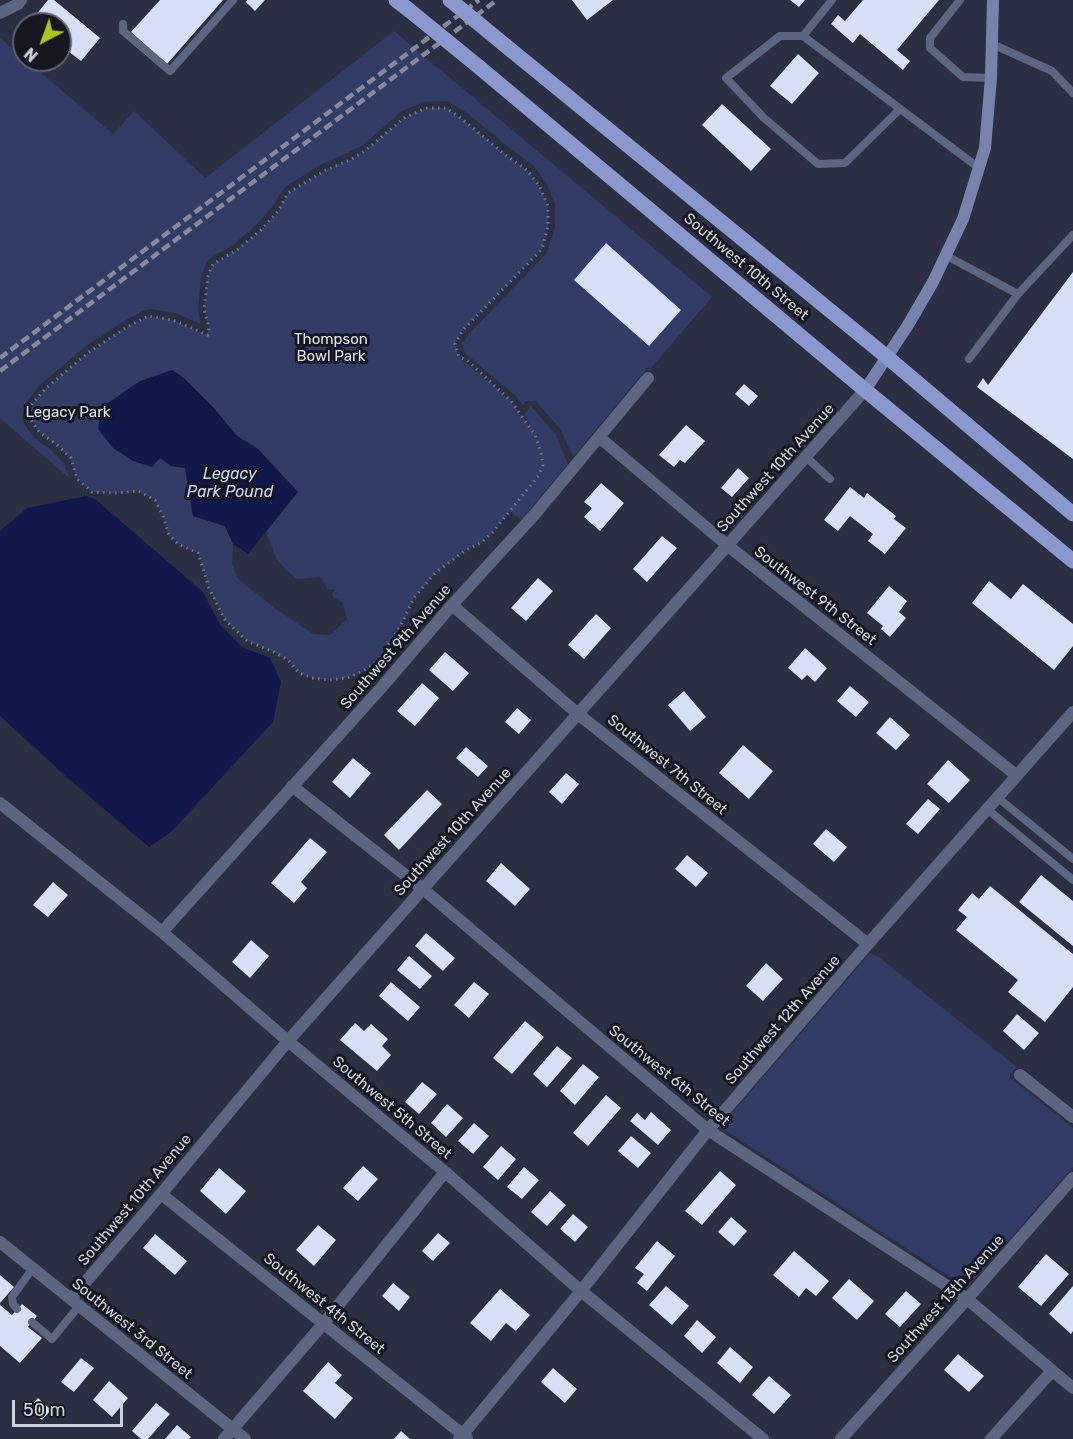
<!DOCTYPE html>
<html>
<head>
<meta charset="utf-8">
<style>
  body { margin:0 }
  #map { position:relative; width:1073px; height:1439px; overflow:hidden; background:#2a3041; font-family:Rubik,sans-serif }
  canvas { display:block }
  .north { position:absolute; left:12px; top:12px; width:60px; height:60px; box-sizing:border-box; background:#161820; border:2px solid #60626c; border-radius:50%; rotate:221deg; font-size:16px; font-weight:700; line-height:24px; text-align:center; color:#ced2de }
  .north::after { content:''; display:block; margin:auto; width:21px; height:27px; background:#a7c71e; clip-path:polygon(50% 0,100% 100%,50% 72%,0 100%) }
  .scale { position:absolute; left:12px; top:1400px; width:111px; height:27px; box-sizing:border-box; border:3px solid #ced2de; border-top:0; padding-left:8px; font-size:18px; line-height:21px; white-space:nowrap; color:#ced2de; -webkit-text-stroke:4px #161820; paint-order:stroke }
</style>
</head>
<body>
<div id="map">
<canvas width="1073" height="1439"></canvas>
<div class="north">N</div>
<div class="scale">50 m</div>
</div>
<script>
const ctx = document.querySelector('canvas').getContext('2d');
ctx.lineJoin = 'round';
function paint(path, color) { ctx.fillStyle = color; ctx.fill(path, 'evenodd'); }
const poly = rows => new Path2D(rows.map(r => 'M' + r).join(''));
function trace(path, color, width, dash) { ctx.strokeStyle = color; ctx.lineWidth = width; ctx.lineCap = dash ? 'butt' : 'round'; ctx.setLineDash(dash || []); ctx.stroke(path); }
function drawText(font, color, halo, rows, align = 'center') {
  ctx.font = font + ' Rubik,sans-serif'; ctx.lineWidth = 6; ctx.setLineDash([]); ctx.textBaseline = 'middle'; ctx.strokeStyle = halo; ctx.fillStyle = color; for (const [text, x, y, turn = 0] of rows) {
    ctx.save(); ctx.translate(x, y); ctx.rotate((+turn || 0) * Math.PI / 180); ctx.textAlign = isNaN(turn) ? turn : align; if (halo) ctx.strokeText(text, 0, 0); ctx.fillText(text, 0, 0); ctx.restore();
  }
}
const green = poly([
  [394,31,712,297,650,369,648,367,573,457,561,430,536,401,526,401,523,405,516,396,465,353,462,344,469,334,546,254,555,228,555,205,547,184,533,165,508,147,466,112,447,101,423,102,402,111,363,145,347,153,320,165,285,187,272,207,256,225,233,245,210,258,207,262,201,277,198,310,201,324,175,313,150,309,145,310,124,321,86,346,40,385,26,403,22,416,23,422,34,438,51,450,64,463,69,478,0,418,0,38,24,58,24,60,26,60,113,134,134,111,205,178],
  [426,108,446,108,461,118,503,153,528,171,540,187,548,206,548,226,542,249,463,330,455,344,459,357,511,401,532,430,524,414,531,406,556,435,568,464,521,520,510,511,492,533,481,543,466,550,435,573,414,598,401,625,378,661,361,672,347,678,330,680,312,678,299,673,288,660,274,652,247,641,225,620,209,588,198,553,178,544,169,535,163,516,155,500,137,491,116,493,92,492,77,479,71,458,56,444,39,432,29,417,32,404,45,389,89,352,127,327,148,316,173,320,207,335,209,327,204,310,208,276,213,264,237,250,261,230,278,211,288,193,324,171,350,160,366,150,404,118],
  [172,370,185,379,213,407,237,436,258,449,298,492,266,531,277,560,287,571,297,579,321,577,328,590,335,589,332,594,334,598,341,601,343,603,347,619,330,635,313,634,276,609,238,579,232,564,233,544,225,526,193,516,185,468,171,466,160,458],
  [870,953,880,958,1017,1067,1009,1077,1073,1128,1073,1167,967,1288,720,1127]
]);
const water = poly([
  [172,370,185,379,213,407,237,436,258,449,298,492,248,554,233,544,225,526,193,516,185,468,171,466,160,458,152,467,133,461,113,448,98,429,102,407,140,381],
  [86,496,95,499,203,592,220,625,242,647,270,658,281,682,273,722,171,832,149,847,70,780,0,716,0,531,27,508]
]);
const building = poly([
  [48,0,54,0,100,38,81,61,60,45,60,24,35,24,31,21],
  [160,0,223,0,167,64,131,32],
  [247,0,265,0,255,11,246,2],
  [572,0,613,0,587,20],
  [790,0,805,0,799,7],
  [863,0,939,0,897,50,910,61,903,70,860,34,853,43,831,24,838,15,845,21],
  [798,54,819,73,792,104,770,86],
  [722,104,771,149,751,171,702,125],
  [606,243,681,310,649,346,574,280],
  [1073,272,1073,459,977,387,983,378,988,385],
  [744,384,758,396,749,406,735,394],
  [686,425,705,441,685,463,680,460,674,467,659,455],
  [738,468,749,478,732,497,721,488],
  [601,483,624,503,600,531,584,517,592,508,584,502],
  [850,487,864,498,867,493,896,516,894,519,906,528,885,554,868,541,873,534,850,516,838,531,824,520],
  [662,536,677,548,647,582,633,569],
  [538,578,553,591,526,621,511,608],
  [989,581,1011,599,1023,584,1073,624,1073,646,1054,670,972,603],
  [889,586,907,601,899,612,906,618,890,637,881,629,883,626,867,613],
  [596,614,611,628,584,659,568,645],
  [805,648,827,668,815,682,807,675,802,680,788,668],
  [445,652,469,673,453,691,429,670],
  [422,683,439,698,415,726,397,711],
  [850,686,869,702,856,717,837,701],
  [684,691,706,717,690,731,668,705],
  [517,708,531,720,519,734,505,722],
  [890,717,910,735,896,750,876,733],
  [743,745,773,771,749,799,719,773],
  [466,747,488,766,478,777,456,758],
  [353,758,371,773,350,798,332,782],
  [948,760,970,780,949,803,927,784],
  [566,773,579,784,562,804,549,792],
  [427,790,442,804,399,850,384,835],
  [928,799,940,809,918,834,906,824],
  [826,829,847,847,834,862,813,844],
  [310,838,327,852,301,882,307,888,294,903,271,883],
  [687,855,708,873,696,887,675,869],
  [501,863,530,889,515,906,486,881],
  [1041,875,1073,901,1073,946,1019,902],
  [53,882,68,895,48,917,33,905],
  [990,886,1073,954,1073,987,1045,1022,1008,992,1018,980,956,930,967,917,958,910,972,893,979,899],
  [426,933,455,958,443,971,415,946],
  [251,940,269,956,250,978,232,962],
  [409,956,432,976,420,989,397,970],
  [766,963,783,979,763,1001,746,986],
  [391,982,420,1007,408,1021,379,996],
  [474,982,489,994,469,1018,454,1005],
  [1017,1014,1039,1033,1024,1050,1003,1031],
  [525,1021,544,1037,512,1074,493,1058],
  [355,1023,364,1031,371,1024,388,1039,382,1046,391,1055,377,1071,340,1040],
  [557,1046,572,1058,547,1087,533,1074],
  [583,1064,599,1077,575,1105,560,1091],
  [422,1082,437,1094,419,1114,405,1102],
  [606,1095,621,1108,588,1146,573,1133],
  [447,1104,463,1118,446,1137,431,1123],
  [651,1112,671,1130,658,1145,630,1121,637,1113,645,1120],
  [474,1123,489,1136,473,1154,458,1141],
  [631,1136,651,1153,638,1168,618,1151],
  [501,1146,516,1159,498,1180,483,1167],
  [363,1166,378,1179,358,1201,343,1188],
  [524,1167,539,1180,522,1199,507,1187],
  [219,1168,246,1191,226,1214,200,1191],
  [720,1171,736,1185,702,1225,685,1211],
  [550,1191,566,1205,547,1226,531,1212],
  [573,1214,588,1227,575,1242,560,1229],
  [731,1217,747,1231,734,1246,718,1232],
  [318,1225,336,1240,314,1266,296,1250],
  [438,1233,450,1243,433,1261,422,1251],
  [155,1234,187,1261,175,1275,143,1248],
  [657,1241,675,1256,647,1291,637,1283,644,1274,635,1268],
  [794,1251,829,1281,816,1296,806,1288,799,1297,773,1275],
  [1046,1254,1069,1274,1041,1306,1018,1287],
  [0,1275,14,1287,0,1303],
  [849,1279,874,1301,857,1320,832,1298],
  [393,1283,410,1297,399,1311,382,1296],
  [666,1286,689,1306,672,1325,649,1305],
  [1073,1286,1073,1331,1071,1334,1049,1314],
  [500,1289,530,1315,516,1331,506,1323,491,1341,470,1323],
  [906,1291,921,1304,900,1327,885,1314],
  [22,1304,37,1316,28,1327,42,1338,20,1363,0,1346,0,1305,12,1315],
  [697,1320,716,1337,702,1353,684,1336],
  [730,1347,753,1367,740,1383,717,1363],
  [958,1354,984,1376,969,1392,944,1370],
  [81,1358,94,1368,74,1392,61,1382],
  [328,1362,342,1375,335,1383,353,1398,335,1419,303,1391],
  [553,1368,577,1389,565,1403,541,1382],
  [769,1376,791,1395,774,1414,752,1395],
  [109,1381,128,1398,112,1417,93,1400],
  [38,1398,51,1410,42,1420,29,1408],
  [156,1403,170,1414,148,1439,141,1439,132,1431],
  [177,1425,191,1437,189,1439,165,1439],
  [401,1431,410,1439,394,1439]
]);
const path = poly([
  [426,108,446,108,461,118,503,153,528,171,540,187,548,206,548,226,542,249,463,330,455,344,459,357,467,360,511,401,535,435,541,453,543,465,539,475,492,533,481,543,466,550,435,573,414,598,401,625,378,661,361,672,347,678,330,680,312,678,299,673,288,660,274,652,247,641,225,620,209,588,198,553,178,544,169,535,163,516,155,500,138,491,116,493,92,492,77,479,71,458,56,444,39,432,29,417,32,404,45,389,89,352,127,327,148,316,173,320,208,335,209,327,204,310,208,276,213,264,237,250,261,230,278,211,288,193,324,171,350,160,366,150,404,118,426,108]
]);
const lane = poly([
  [960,0,930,38,930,48,963,77,991,78],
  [123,24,123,31,170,71,233,0],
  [803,36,832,0],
  [992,44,1052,71,1073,93],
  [900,109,845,163,818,164,764,118,726,78,780,36,803,36,979,168],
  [945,255,1018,294,1073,235],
  [969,359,1018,294],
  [806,457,830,479],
  [997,797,1073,859],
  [987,809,1073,880],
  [17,1309,13,1304,12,1297,33,1268],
  [32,1322,52,1339,79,1306]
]);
const street = poly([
  [0,13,18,4,21,0],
  [599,437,727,545,1016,775],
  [452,605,578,714,868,944],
  [292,786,423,889,708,1130,967,1299,1073,1388],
  [0,803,162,932,288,1041,445,1172,581,1291,763,1439],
  [162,932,381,688,452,605,535,514,648,378],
  [1020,1075,1073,1117],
  [161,1194,467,1438],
  [0,1242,245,1439],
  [71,1299,161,1194,288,1041,865,390],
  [224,1439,324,1323,445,1172],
  [459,1439,581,1291,708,1130,868,944,1073,712],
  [841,1439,967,1299,1073,1178],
  [991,1439,1052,1371]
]);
const secondary = poly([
  [865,390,908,325,933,282,963,219,985,148,991,78,993,0]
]);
const primary = poly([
  [396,0,409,10],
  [506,46,887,357,1073,514],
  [479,67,865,390,1073,561]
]);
const rail = poly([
  [0,358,479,0],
  [0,371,497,0]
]);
const primaryBridge = poly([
  [450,0,506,46],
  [409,10,479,67]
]);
const streetNames = [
  ["Southwest 10th Street",746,267,40],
  ["Southwest 10th Avenue",776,468,-48],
  ["Southwest 9th Street",815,596,38],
  ["Southwest 9th Avenue",396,647,-49],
  ["Southwest 7th Street",667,765,39],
  ["Southwest 10th Avenue",453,832,-48],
  ["Southwest 12th Avenue",783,1020,-49],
  ["Southwest 6th Street",669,1076,39],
  ["Southwest 5th Street",392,1108,40],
  ["Southwest 10th Avenue",135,1200,-50],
  ["Southwest 13th Avenue",946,1299,-48],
  ["Southwest 4th Street",324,1304,39],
  ["Southwest 3rd Street",132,1329,39]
];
const parkNames = [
  ["Thompson",331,340],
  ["Bowl Park",331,357],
  ["Legacy Park",68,413]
];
const waterNames = [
  ["Legacy",230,474],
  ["Park Pound",230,492]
];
paint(green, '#313c67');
paint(water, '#11184c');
paint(building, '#d7dff6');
trace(path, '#737886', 3, [1.5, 4.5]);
trace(lane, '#5d6680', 8);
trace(street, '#5d6680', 12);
trace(secondary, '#7683ac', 12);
trace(primary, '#8999cf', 15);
trace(rail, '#858a98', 4.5, [9, 4.5]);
trace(primaryBridge, '#8999cf', 15);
drawText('15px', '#ced2de', '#161820', streetNames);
drawText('15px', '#dce2f4', '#161820', parkNames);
drawText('italic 16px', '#cad5f8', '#161820', waterNames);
</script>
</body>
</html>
